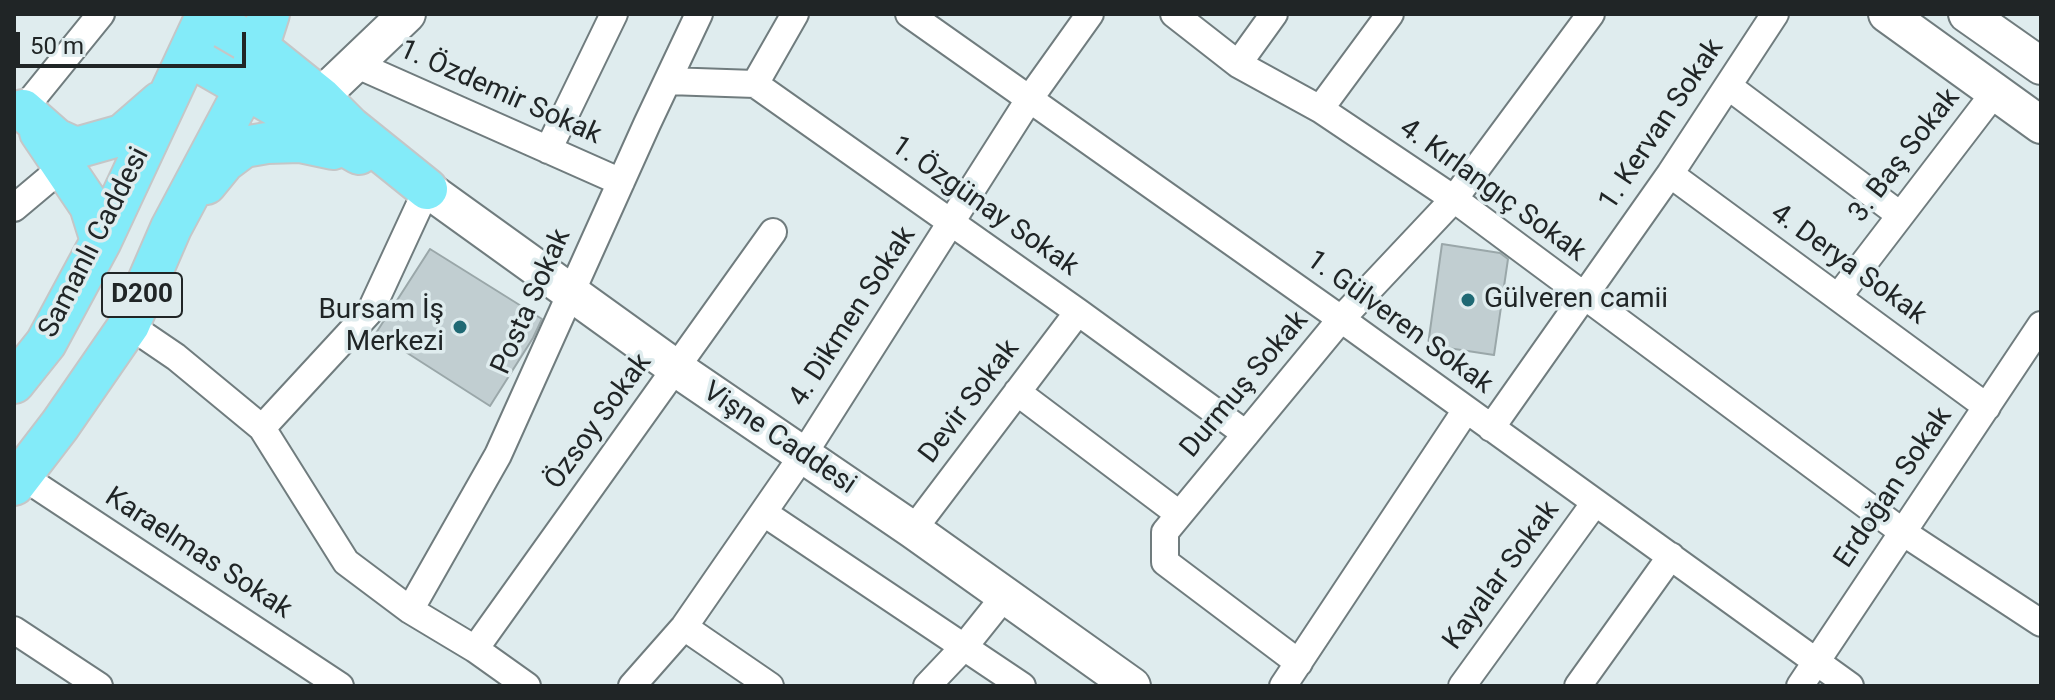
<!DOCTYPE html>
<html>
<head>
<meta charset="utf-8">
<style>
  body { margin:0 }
  #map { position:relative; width:2055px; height:700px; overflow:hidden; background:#dfecee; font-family:Roboto,sans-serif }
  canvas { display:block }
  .frame { position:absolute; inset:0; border:16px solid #202526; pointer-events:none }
  .scale { position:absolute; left:16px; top:32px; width:230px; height:36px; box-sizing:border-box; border:4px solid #202526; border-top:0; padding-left:10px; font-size:24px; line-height:28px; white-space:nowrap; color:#202526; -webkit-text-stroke:6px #dfecee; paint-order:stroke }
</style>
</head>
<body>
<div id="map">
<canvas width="2055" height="700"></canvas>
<div class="frame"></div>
<div class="scale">50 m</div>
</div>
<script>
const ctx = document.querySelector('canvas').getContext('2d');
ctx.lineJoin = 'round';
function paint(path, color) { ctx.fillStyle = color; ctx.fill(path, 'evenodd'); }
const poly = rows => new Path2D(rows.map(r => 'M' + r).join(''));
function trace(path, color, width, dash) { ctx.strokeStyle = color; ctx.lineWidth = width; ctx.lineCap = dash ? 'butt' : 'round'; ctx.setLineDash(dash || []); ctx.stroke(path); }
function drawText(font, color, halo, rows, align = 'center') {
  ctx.font = font + ' Roboto,sans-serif'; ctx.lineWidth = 7; ctx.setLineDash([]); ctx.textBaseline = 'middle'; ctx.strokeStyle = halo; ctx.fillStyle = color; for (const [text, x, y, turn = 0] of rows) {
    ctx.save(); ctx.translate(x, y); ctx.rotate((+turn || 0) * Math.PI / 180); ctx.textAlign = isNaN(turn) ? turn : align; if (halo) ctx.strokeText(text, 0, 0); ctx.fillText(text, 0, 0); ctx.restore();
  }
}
const building = poly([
  [1442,244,1500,253,1508,259,1494,355,1428,345,1442,244],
  [430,249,542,319,533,338,490,406,376,333,430,249]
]);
const minor = poly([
  [909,14,1341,319,1850,686],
  [1174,14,1238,64,1320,109,1454,199,1904,533,2041,623],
  [353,63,621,182],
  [1238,64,1274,14],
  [668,81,755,84,1078,312,1246,434],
  [755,84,795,14],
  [1728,86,1900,215],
  [1320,109,1390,14],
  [23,110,101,14],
  [548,150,614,14],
  [1670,174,1987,407],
  [14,208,64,166,72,154],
  [1838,297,1995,92],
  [129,325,176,357,262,428,346,562,410,610,475,649,527,686],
  [1017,392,1179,514],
  [262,428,371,310,427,189],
  [1491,428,1670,174,1775,14],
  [22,476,340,686],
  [764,513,1022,686],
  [913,530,1078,312],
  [410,610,498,455,647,124,699,14],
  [684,627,770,686],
  [14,630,99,686],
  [475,649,773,232],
  [1299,663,1165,562,1165,532,1341,319,1454,199,1591,14],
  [632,686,684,627,803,455,1030,98,1090,14],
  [927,686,964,647,1004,597],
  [1283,686,1466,410],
  [1462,686,1594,504],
  [1578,686,1671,556],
  [1800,686,2041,325]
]);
const secondary = poly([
  [1887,14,2041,125],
  [1967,14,2041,66],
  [320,97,407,14],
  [427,189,677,369,913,530,1132,686]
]);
const primary = poly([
  [206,17,259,48,320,97,350,127,427,189],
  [189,56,359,154],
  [23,110,56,139,76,148,122,135,160,102],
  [40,132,90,206,101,241],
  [206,184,224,162,244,147,267,143,300,142,333,149],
  [14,383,46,343,101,241,207,14],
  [14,485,60,425,129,325,171,228,245,89,269,14]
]);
const markers = [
  [1468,300,8,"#1f6974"],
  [460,327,8,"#1f6974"]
];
const shields = [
  [142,295,80]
];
const shieldNames = [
  ["D200",142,295]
];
const streetNames = [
  ["1. Özdemir Sokak",500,93,24],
  ["1. Kervan Sokak",1662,125,-56],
  ["3. Baş Sokak",1905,156,-52],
  ["4. Kırlangıç Sokak",1492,191,36],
  ["1. Özgünay Sokak",984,207,35],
  ["Samanlı Caddesi",95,243,-63],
  ["4. Derya Sokak",1848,265,36],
  ["Posta Sokak",532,302,-66],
  ["4. Dikmen Sokak",853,317,-57],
  ["1. Gülveren Sokak",1399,323,36],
  ["Durmuş Sokak",1245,385,-50],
  ["Devir Sokak",970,402,-53],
  ["Özsoy Sokak",599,422,-54],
  ["Vişne Caddesi",779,439,34],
  ["Erdoğan Sokak",1894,488,-56],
  ["Karaelmas Sokak",198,554,33],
  ["Kayalar Sokak",1502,576,-54]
];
const poiNames = [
  ["Gülveren camii",1484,300],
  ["Bursam İş",444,311,"right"],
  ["Merkezi",444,343,"right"]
];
paint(building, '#c1ced1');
trace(building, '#9aa7a9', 2);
trace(minor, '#707c7e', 30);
trace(secondary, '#707c7e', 40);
trace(primary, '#c5c6c7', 44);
trace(minor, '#fff', 26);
trace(secondary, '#fff', 36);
trace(primary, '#83ebf9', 40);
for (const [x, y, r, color] of markers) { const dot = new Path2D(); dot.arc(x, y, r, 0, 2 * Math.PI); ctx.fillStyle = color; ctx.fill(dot); trace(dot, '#dfecee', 3); }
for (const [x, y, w] of shields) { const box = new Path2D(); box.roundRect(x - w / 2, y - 22, w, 44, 6); ctx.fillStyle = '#dfecee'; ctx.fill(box); trace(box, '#202526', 2); }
drawText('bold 26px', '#202526', null, shieldNames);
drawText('28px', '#202526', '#dfecee', streetNames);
drawText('28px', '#202526', '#dfecee', poiNames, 'left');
</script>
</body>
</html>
